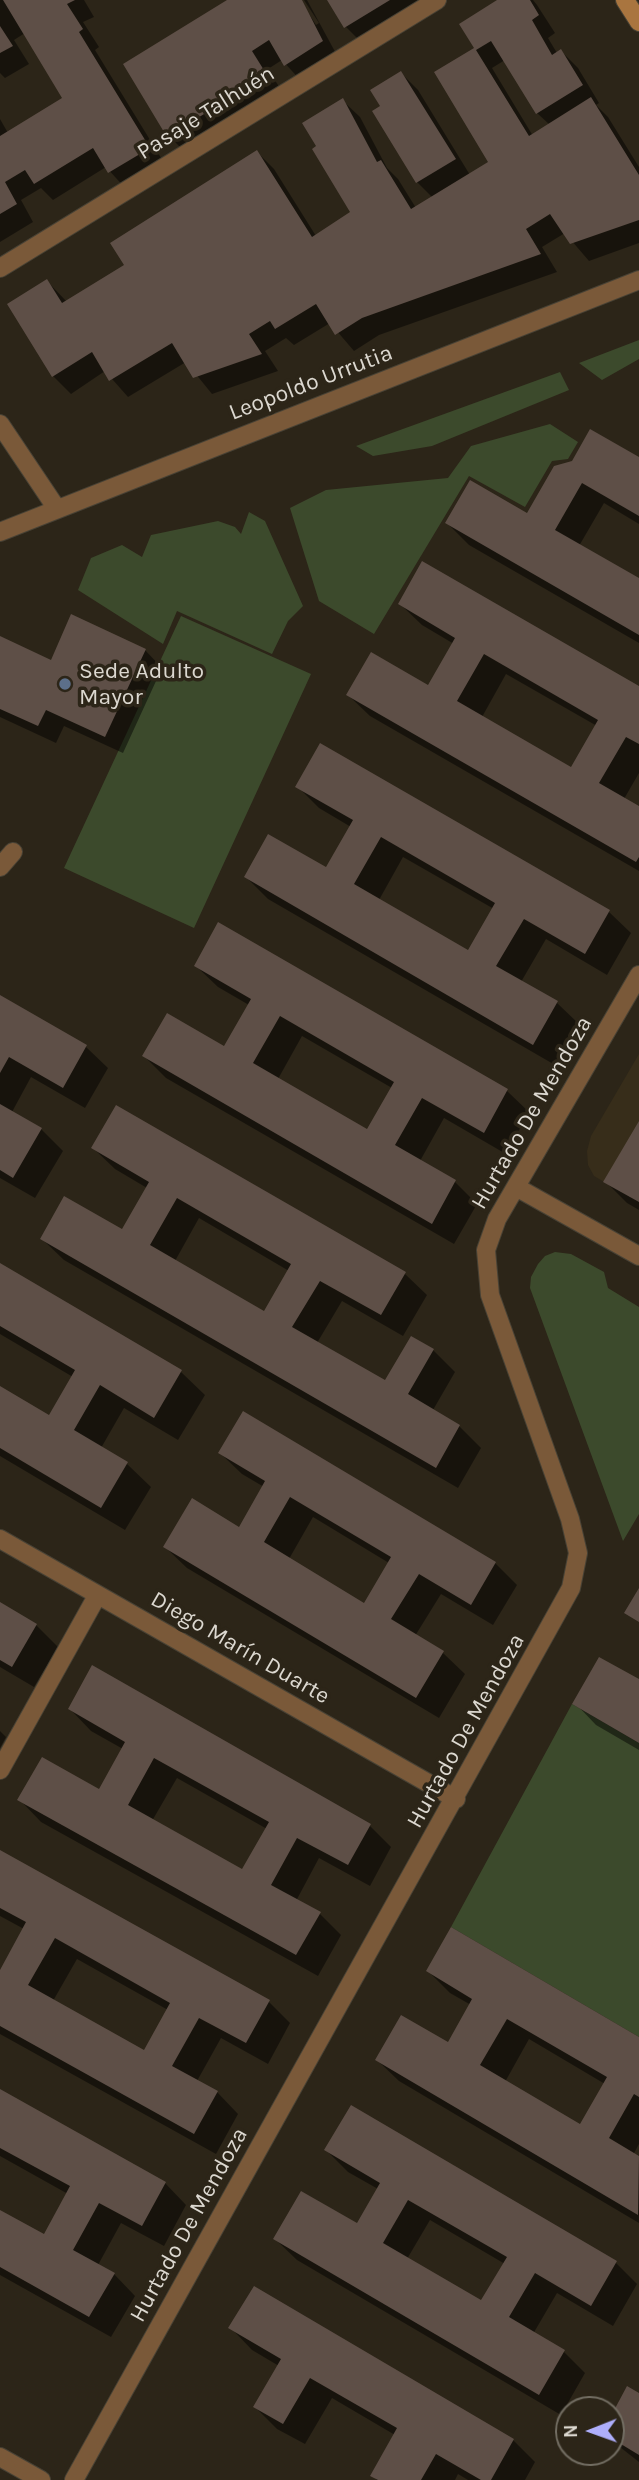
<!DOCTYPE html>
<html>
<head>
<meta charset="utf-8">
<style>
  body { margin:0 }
  #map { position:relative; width:639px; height:2480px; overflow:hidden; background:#2c2518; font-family:Karla,sans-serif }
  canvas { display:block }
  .north { position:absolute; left:555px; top:2396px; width:70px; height:70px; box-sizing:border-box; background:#2c2518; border:2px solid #726d62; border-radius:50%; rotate:269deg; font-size:19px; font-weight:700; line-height:28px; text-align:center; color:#dcd8d0 }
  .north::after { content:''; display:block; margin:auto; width:24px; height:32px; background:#aeaefb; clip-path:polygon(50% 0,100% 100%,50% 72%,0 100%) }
</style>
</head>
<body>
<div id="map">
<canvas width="639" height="2480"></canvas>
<div class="north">N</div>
</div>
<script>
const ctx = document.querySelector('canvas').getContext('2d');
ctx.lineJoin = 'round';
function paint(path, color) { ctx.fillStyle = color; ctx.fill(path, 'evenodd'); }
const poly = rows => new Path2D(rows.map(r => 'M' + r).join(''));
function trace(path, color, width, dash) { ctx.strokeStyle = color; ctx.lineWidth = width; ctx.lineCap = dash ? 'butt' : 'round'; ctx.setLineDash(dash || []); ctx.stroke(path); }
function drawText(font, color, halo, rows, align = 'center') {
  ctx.font = font + ' Karla,sans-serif'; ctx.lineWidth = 7; ctx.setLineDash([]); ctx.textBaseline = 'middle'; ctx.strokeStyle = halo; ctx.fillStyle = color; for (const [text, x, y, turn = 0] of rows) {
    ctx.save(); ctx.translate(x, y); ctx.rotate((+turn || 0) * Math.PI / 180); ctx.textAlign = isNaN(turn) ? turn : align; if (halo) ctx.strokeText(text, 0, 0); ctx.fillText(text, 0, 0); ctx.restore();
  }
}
const built = poly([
  [639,1054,639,1202,594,1176,588,1165,587,1151,591,1136]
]);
const green = poly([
  [639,340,639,359,602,380,579,363],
  [560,372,569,390,432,446,373,456,356,446],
  [550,424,578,442,568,459,552,461,525,507,469,476,374,634,319,601,290,508,326,490,448,478,471,446],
  [249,512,265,521,303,606,288,621,272,654,177,611,163,644,78,590,91,558,122,545,142,557,151,535,218,521,235,527,241,534],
  [181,616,311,674,194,928,64,868],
  [555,1252,571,1254,604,1272,608,1288,639,1307,639,1514,623,1541,530,1288,531,1277,538,1264,545,1256],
  [572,1704,639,1743,639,2037,451,1927]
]);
const shadow = poly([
  [0,0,84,0,94,17,83,22,99,47,95,50,166,166,126,189,106,167,53,200,41,188,21,200,33,222,0,242,0,119,8,133,65,98,25,33,14,40,29,64,5,78,0,73],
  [231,0,300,0,316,25,319,23,304,0,307,0,339,59,302,82,282,60,268,69,283,93,186,153,169,136,125,65],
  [329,0,423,0,363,44,346,27],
  [500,0,533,0,537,5,555,33,548,38,557,53,561,51,578,68,599,103,596,105,608,117,639,167,639,243,589,261,565,233,542,247,557,272,379,335,354,351,330,323,294,345,286,338,265,351,278,371,212,394,186,362,128,397,105,371,71,394,53,376,9,304,47,281,67,302,126,265,257,152,274,169,316,236,353,213,342,100,360,117,387,168,398,179,416,208,433,198,417,182,374,112,382,106,401,73,418,90,470,175,491,162,436,73,476,49],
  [505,60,537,113,550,125,533,136,492,68],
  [639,459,639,524,604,503,579,546,639,580,639,643,469,545,447,523,527,515,555,467],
  [400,604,639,688,639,773,624,799,639,808,639,871,370,716,348,695,429,687,454,644,422,625],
  [506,674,597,726,572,769,482,717],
  [0,638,52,662,145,650,162,668,123,753,64,726,56,743,0,717],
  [321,745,609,912,631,933,607,975,546,939,521,982,557,1003,579,1024,555,1065,268,899,246,877,327,869,351,827,319,808,298,787],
  [403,857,494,909,469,952,379,900],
  [219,924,507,1091,529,1112,506,1154,444,1118,420,1161,455,1182,477,1204,454,1244,166,1078,144,1056,225,1048,249,1005,218,987,196,966],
  [302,1036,392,1088,368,1131,278,1079],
  [0,997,86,1047,108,1068,85,1108,31,1077,12,1112,41,1129,63,1151,35,1198,0,1178],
  [117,1107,405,1274,427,1295,403,1336,342,1301,317,1343,386,1383,433,1350,455,1372,433,1410,459,1426,481,1448,458,1488,64,1260,42,1239,123,1231,147,1188,115,1169,93,1148],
  [199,1218,289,1271,265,1314,175,1261],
  [639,1125,639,1210,627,1203,606,1182],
  [0,1265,181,1372,205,1395,178,1440,124,1408,101,1448,127,1464,151,1487,125,1530,0,1456,0,1388,50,1417,73,1377,0,1334],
  [220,1453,495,1563,517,1585,493,1625,441,1594,415,1636,443,1653,465,1674,439,1718,187,1568,165,1547,240,1529,264,1487,242,1474],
  [313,1517,389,1563,365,1605,289,1559],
  [0,1604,36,1625,58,1647,34,1687,0,1667],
  [639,1681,639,1750,596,1725,575,1703],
  [70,1709,370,1826,391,1847,370,1886,319,1858,296,1901,320,1914,341,1935,318,1976,41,1822,20,1800,99,1791,123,1749,91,1731],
  [177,1778,267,1829,243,1872,152,1821],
  [0,1731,6,1737,0,1748],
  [0,1852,269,2002,290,2023,268,2064,221,2038,197,2081,217,2092,238,2114,216,2154,0,2034,0,1971,24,1929,0,1916],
  [77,1959,168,2010,145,2052,53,2001],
  [428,1971,639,2039,639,2144,633,2155,639,2158,639,2223,399,2081,377,2060,449,2045,471,2005,450,1993],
  [529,2039,605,2084,580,2126,505,2082],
  [0,2091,165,2183,186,2205,164,2246,121,2223,98,2265,114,2274,135,2296,111,2337,0,2275,0,2212,45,2237,68,2194,0,2156],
  [326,2150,615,2262,637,2284,613,2326,557,2293,533,2334,564,2352,585,2373,561,2415,297,2260,275,2239,357,2226,378,2189,348,2172],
  [430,2220,505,2264,482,2303,407,2259],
  [254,2289,513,2440,535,2462,525,2480,468,2480,458,2474,455,2480,377,2480,372,2475,395,2435,332,2398,305,2444,277,2429,255,2407,279,2366,252,2350,231,2328],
  [639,2395,639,2462,611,2440,611,2419]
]);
const building = poly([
  [3,0,75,0,67,4,83,29,79,32,150,148,108,173,93,148,34,184,25,170,5,182,17,204,0,214,0,136,62,98],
  [227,0,302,0,323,41,284,66,269,40,252,51,267,75,167,137,123,64],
  [327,0,390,0,344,28],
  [497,0,530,0,539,15,532,20,552,55,561,49,583,85,536,114,491,41,476,50,529,136,591,97,639,175,639,220,570,244,550,214,526,229,541,254,362,318,335,335,316,304,275,329,270,321,249,334,262,354,193,378,172,343,109,381,92,352,52,377,7,304,47,279,62,303,124,265,110,243,257,150,312,237,350,212,312,149,316,146,302,123,343,98,377,162,381,160,411,209,488,162,434,72,474,48,459,24],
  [0,26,13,46,0,53],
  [401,71,456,159,416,183,372,111,380,106,370,90],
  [590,429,639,457,639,516,582,483,555,530,639,578,639,635,445,523,470,480,527,513,554,466,572,461],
  [422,561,639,686,639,744,626,737,599,783,639,806,639,857,636,862,346,695,371,652,428,685,455,638,398,604],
  [484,654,598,720,571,767,457,701],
  [71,614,146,649,105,737,46,710,38,726,0,709,0,636,51,660],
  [320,743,610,910,585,954,524,919,496,966,558,1001,533,1045,244,877,268,834,326,867,353,820,295,787],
  [381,837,495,903,468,950,354,884],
  [218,922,508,1089,484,1133,422,1098,395,1145,456,1180,432,1224,142,1056,167,1013,224,1046,251,999,194,966],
  [280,1016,394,1082,367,1129,253,1063],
  [0,995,87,1045,63,1088,9,1057,0,1073],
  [0,1104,42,1128,13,1178,0,1170],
  [116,1105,406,1272,381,1315,320,1281,292,1327,385,1380,411,1336,434,1349,408,1394,460,1425,436,1468,40,1239,64,1196,122,1229,149,1182,91,1148],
  [177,1198,291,1264,264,1311,150,1245],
  [639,1121,639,1202,603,1182],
  [0,1263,182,1370,154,1418,100,1385,74,1430,128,1462,101,1508,0,1448,0,1386,49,1415,75,1370,0,1326],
  [243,1411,496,1562,471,1605,419,1574,391,1619,444,1651,416,1698,163,1547,192,1498,239,1527,265,1481,218,1453],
  [290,1497,391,1557,364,1603,264,1542],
  [639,1588,639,1622,624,1613],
  [0,1602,37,1624,12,1667,0,1660],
  [599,1657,639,1679,639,1743,572,1704],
  [92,1665,371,1824,348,1865,297,1838,271,1885,321,1912,296,1955,17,1800,42,1757,99,1789,125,1742,68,1709],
  [154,1758,269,1822,242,1869,128,1805],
  [0,1850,270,2000,246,2043,199,2018,172,2066,218,2091,194,2134,0,2026,0,1970,26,1922,0,1908],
  [55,1938,170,2003,144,2050,28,1985],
  [451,1927,639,2037,639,2097,634,2094,609,2138,639,2156,638,2215,375,2060,401,2015,448,2042,472,1999,426,1971],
  [507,2019,607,2077,580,2124,480,2065],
  [0,2089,166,2182,142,2226,99,2203,73,2250,115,2273,89,2317,0,2267,0,2210,44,2234,70,2186,0,2148],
  [351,2105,617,2261,591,2306,535,2273,509,2317,565,2350,539,2395,273,2239,301,2191,357,2223,380,2183,324,2150],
  [408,2200,507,2257,481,2300,383,2243],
  [254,2286,514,2439,491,2480,481,2480,436,2454,421,2480,378,2480,370,2476,397,2428,310,2378,283,2424,253,2407,281,2359,228,2328],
  [627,2386,639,2393,639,2455,611,2438,611,2416]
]);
const street = poly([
  [0,268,437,0],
  [0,424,57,509],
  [0,532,639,280],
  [0,867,13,852],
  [516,1187,639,1256],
  [0,1539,456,1799],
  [0,1770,97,1596],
  [0,2457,41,2480],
  [74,2480,571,1588,578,1553,570,1519,490,1295,486,1250,497,1219,639,975]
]);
const secondary = poly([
  [625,0,639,22]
]);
const markers = [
  [65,684,7,"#5c6f8a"]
];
const streetNames = [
  ["Pasaje Talhuén",206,113,-32],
  ["Leopoldo Urrutia",311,383,-21],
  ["Hurtado De Mendoza",532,1113,-60],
  ["Diego Marín Duarte",240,1648,30],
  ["Hurtado De Mendoza",466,1731,-61],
  ["Hurtado De Mendoza",189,2225,-61]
];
const poiNames = [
  ["Sede Adulto",79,671],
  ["Mayor",79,697]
];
paint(built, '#372d1a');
paint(green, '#3c4a2c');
paint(shadow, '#0007');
paint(building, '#5e4f47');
trace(street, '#484235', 20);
trace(secondary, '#484235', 20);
trace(street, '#7a5939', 18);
trace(secondary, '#a9753f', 18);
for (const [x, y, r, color] of markers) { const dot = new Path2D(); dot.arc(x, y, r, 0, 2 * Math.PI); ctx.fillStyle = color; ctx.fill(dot); trace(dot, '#2c2518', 2.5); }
drawText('23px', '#dcd8d0', '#2c2518', streetNames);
drawText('23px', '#dcd8d0', '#2c2518', poiNames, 'left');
</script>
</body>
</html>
